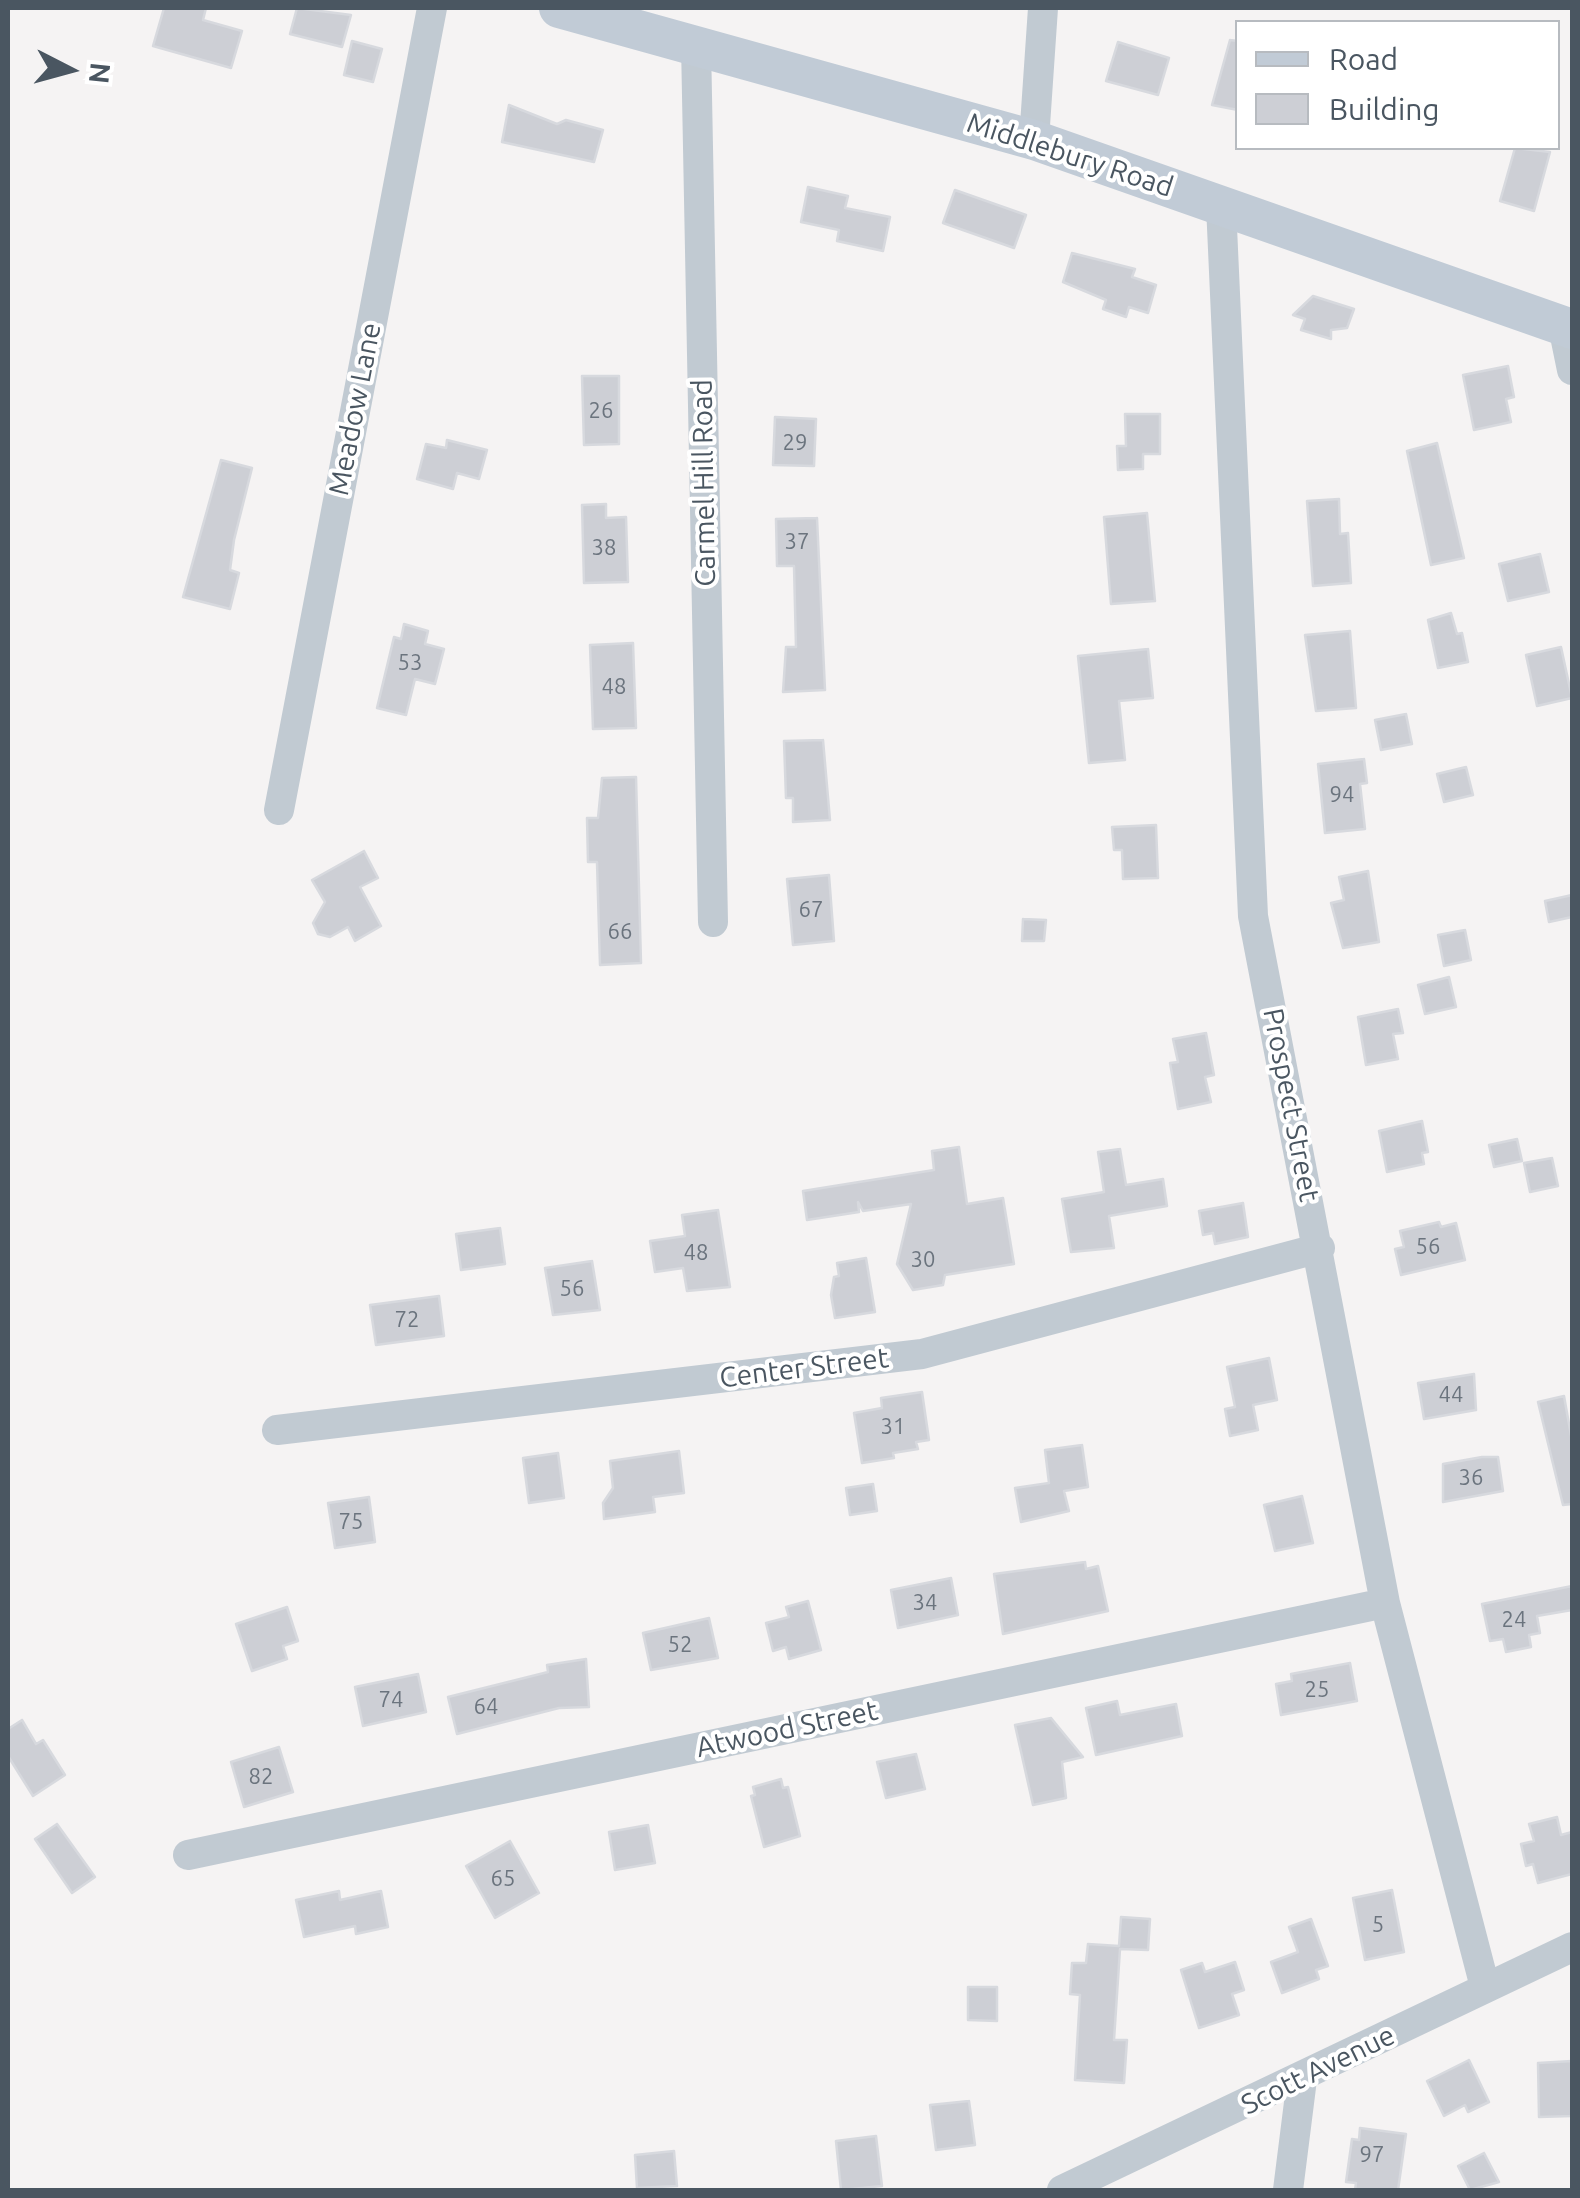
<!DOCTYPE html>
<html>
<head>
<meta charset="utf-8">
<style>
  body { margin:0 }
  #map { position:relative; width:1580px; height:2198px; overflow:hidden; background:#f5f3f3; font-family:Ubuntu,sans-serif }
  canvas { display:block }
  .frame { position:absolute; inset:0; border:10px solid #4a5661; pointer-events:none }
  .legend { position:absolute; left:1235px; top:20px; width:325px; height:130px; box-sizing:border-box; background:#fff; border:2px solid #b7bbc0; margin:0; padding:12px 18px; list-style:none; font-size:30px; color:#4a5661 }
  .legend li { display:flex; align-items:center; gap:20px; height:50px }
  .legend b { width:50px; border:2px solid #b7bbc0 }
  .north { position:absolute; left:20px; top:20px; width:100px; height:100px; -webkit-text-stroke:8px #fff; paint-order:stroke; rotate:96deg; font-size:28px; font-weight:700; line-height:40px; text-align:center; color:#4a5661 }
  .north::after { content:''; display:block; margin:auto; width:35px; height:45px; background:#4a5661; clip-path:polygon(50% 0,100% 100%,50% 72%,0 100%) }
</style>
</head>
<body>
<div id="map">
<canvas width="1580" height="2198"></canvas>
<div class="frame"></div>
<ul class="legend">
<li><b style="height:12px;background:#c1cbd6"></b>Road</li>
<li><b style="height:28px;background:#cdcfd5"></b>Building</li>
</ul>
<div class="north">N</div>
</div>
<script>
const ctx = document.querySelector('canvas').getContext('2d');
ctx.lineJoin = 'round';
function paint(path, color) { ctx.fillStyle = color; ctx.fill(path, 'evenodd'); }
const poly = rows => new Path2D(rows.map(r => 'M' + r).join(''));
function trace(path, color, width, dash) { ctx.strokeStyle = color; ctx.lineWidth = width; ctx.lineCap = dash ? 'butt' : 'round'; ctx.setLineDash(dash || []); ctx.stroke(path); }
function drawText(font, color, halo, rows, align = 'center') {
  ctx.font = font + ' Ubuntu,sans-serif'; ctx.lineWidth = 8; ctx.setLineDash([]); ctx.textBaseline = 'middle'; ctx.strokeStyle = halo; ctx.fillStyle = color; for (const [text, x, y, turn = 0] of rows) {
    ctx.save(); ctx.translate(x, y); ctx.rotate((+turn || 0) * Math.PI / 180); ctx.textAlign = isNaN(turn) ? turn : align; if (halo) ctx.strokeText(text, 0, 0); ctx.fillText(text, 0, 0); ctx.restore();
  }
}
const building = poly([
  [164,8,206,8,203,20,242,31,231,68,153,46,164,8],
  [297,8,351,15,342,47,290,34,297,8],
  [1230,40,1238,41,1238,110,1212,105,1230,40],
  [352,41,382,49,373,82,344,75,352,41],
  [1118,42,1169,58,1158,95,1106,81,1118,42],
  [509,105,557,124,566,120,603,130,594,162,502,142,509,105],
  [1515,148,1550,152,1534,211,1500,201,1515,148],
  [808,187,848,196,845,208,890,217,883,251,837,241,839,230,801,222,808,187],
  [955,190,1026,215,1014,248,943,223,955,190],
  [1072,253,1135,269,1132,277,1156,285,1148,313,1129,307,1126,317,1103,309,1106,300,1063,282,1072,253],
  [1313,296,1354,309,1347,328,1331,330,1331,339,1301,330,1305,319,1293,315,1313,296],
  [1508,366,1514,397,1506,399,1511,422,1474,430,1463,375,1508,366],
  [582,376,619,376,619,444,584,445,582,376],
  [1125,414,1160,414,1160,454,1143,454,1143,469,1118,470,1117,446,1126,446,1125,414],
  [775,417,816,419,814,466,773,465,775,417],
  [447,440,487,450,479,479,457,473,453,489,417,479,426,444,446,448,447,440],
  [1437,443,1464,558,1431,565,1407,451,1437,443],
  [221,460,252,468,234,540,230,570,239,573,230,609,183,597,221,460],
  [1339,499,1340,534,1348,533,1351,583,1313,586,1307,501,1339,499],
  [606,504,606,518,626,517,628,582,584,583,582,505,606,504],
  [1147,513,1155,601,1111,604,1104,517,1147,513],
  [817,518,825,690,783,692,786,647,796,647,794,566,777,566,776,519,817,518],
  [1540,554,1549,592,1508,601,1499,564,1540,554],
  [1451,613,1457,634,1462,633,1468,662,1438,668,1428,620,1451,613],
  [404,624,428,631,425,644,444,649,435,684,415,679,406,715,377,708,394,637,401,639,404,624],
  [1350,631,1356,708,1316,711,1305,635,1350,631],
  [633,643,636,728,593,729,590,645,633,643],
  [1561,647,1572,698,1537,706,1526,655,1561,647],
  [1148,649,1153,698,1119,701,1125,760,1089,763,1078,656,1148,649],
  [1406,714,1412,744,1381,750,1375,720,1406,714],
  [823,740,830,820,793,822,793,798,786,798,784,741,823,740],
  [1364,759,1367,783,1360,784,1365,829,1325,833,1318,764,1364,759],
  [1466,767,1473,795,1444,802,1437,774,1466,767],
  [636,777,641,963,600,965,597,862,588,862,587,818,598,818,602,778,636,777],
  [1156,825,1158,878,1123,879,1122,850,1114,850,1112,827,1156,825],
  [364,851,378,878,360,887,381,926,355,941,348,927,330,937,318,934,313,923,325,902,312,880,364,851],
  [1368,871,1379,942,1343,948,1331,903,1344,900,1339,877,1368,871],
  [829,875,834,941,793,945,787,879,829,875],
  [1572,895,1572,917,1549,922,1545,901,1572,895],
  [1023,919,1046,920,1044,941,1022,941,1023,919],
  [1465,930,1471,960,1444,966,1438,935,1465,930],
  [1449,977,1456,1007,1425,1014,1418,985,1449,977],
  [1398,1009,1403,1033,1393,1034,1398,1059,1366,1065,1358,1017,1398,1009],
  [1206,1033,1214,1075,1205,1077,1211,1102,1178,1109,1170,1063,1178,1062,1173,1039,1206,1033],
  [1422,1121,1428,1152,1422,1153,1424,1164,1387,1172,1379,1131,1422,1121],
  [1517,1139,1522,1161,1494,1167,1489,1145,1517,1139],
  [959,1147,967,1204,1003,1198,1014,1264,945,1275,943,1285,913,1290,897,1264,911,1204,863,1211,858,1202,859,1212,807,1220,803,1191,934,1170,932,1151,959,1147],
  [1120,1149,1126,1185,1163,1179,1167,1206,1109,1216,1114,1248,1071,1252,1062,1199,1104,1192,1098,1152,1120,1149],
  [1552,1158,1558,1186,1530,1192,1524,1163,1552,1158],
  [1243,1203,1248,1237,1215,1244,1213,1233,1203,1235,1199,1211,1243,1203],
  [718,1210,730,1287,687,1291,683,1268,655,1272,650,1241,685,1236,682,1215,718,1210],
  [1439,1222,1441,1227,1456,1223,1465,1260,1401,1275,1395,1249,1404,1247,1400,1231,1439,1222],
  [500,1228,505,1264,461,1270,456,1234,500,1228],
  [866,1258,875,1312,835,1318,831,1295,834,1277,839,1276,837,1263,866,1258],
  [592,1261,600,1310,553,1315,545,1268,592,1261],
  [439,1296,444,1336,376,1345,370,1305,439,1296],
  [1269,1358,1277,1400,1253,1405,1258,1430,1230,1436,1225,1409,1235,1407,1227,1367,1269,1358],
  [1474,1374,1476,1410,1424,1419,1418,1383,1474,1374],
  [922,1392,929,1440,916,1442,918,1449,893,1453,894,1458,862,1463,854,1413,882,1408,881,1398,922,1392],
  [1564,1396,1572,1441,1572,1504,1563,1505,1538,1402,1564,1396],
  [1082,1445,1088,1487,1064,1491,1069,1511,1021,1522,1015,1488,1049,1483,1045,1450,1082,1445],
  [679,1451,684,1493,653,1497,655,1512,604,1519,603,1503,613,1488,610,1461,679,1451],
  [558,1453,564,1498,529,1503,523,1458,558,1453],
  [1482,1457,1498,1457,1503,1491,1443,1502,1443,1464,1482,1457],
  [873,1484,877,1511,850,1515,846,1488,873,1484],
  [1302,1496,1313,1543,1275,1551,1264,1505,1302,1496],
  [369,1497,375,1542,335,1548,328,1503,369,1497],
  [1085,1562,1086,1569,1098,1566,1108,1611,1003,1634,994,1574,1085,1562],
  [951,1578,958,1615,898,1628,891,1590,951,1578],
  [1572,1586,1572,1610,1537,1616,1540,1633,1529,1635,1531,1647,1506,1652,1503,1639,1490,1641,1482,1604,1572,1586],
  [808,1601,821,1650,789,1659,786,1647,773,1651,766,1623,789,1617,786,1607,808,1601],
  [287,1607,298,1641,283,1646,287,1659,252,1671,236,1624,287,1607],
  [709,1618,718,1658,651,1670,643,1633,709,1618],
  [586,1659,589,1707,559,1708,457,1734,448,1697,548,1672,547,1665,586,1659],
  [1350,1663,1357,1701,1281,1715,1276,1684,1292,1681,1291,1674,1350,1663],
  [418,1674,426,1712,363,1726,355,1687,418,1674],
  [1117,1701,1120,1715,1176,1704,1182,1736,1096,1755,1086,1708,1117,1701],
  [1051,1718,1083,1757,1062,1762,1066,1798,1033,1805,1015,1725,1051,1718],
  [22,1720,36,1744,43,1740,65,1775,33,1796,8,1756,8,1729,22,1720],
  [279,1747,293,1792,244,1807,231,1762,279,1747],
  [916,1754,925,1789,886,1798,877,1762,916,1754],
  [781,1779,783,1788,788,1787,800,1836,764,1847,751,1796,755,1795,753,1787,781,1779],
  [1557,1817,1561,1835,1572,1832,1572,1874,1538,1883,1533,1864,1526,1866,1521,1844,1534,1841,1529,1824,1557,1817],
  [57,1824,95,1877,72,1893,35,1839,57,1824],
  [648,1825,655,1863,615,1870,609,1832,648,1825],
  [510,1841,539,1893,495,1918,466,1866,510,1841],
  [1392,1890,1404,1952,1365,1960,1353,1898,1392,1890],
  [339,1891,340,1900,381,1891,388,1927,356,1934,355,1926,304,1937,296,1900,339,1891],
  [1121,1917,1150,1919,1148,1950,1120,1949,1114,2040,1127,2040,1124,2083,1075,2080,1080,1995,1070,1994,1072,1963,1086,1963,1088,1944,1119,1946,1121,1917],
  [1311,1919,1328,1966,1316,1970,1319,1979,1282,1993,1271,1962,1298,1952,1289,1927,1311,1919],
  [1235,1962,1244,1990,1232,1994,1239,2015,1199,2028,1181,1970,1202,1963,1205,1972,1235,1962],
  [968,1987,997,1987,997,2021,968,2020,968,1987],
  [1469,2060,1489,2102,1468,2112,1465,2105,1444,2116,1427,2081,1469,2060],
  [1572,2061,1572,2116,1539,2117,1538,2063,1572,2061],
  [969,2101,975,2145,936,2150,930,2105,969,2101],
  [1360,2128,1406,2134,1398,2190,1355,2190,1356,2183,1346,2182,1352,2139,1359,2140,1360,2128],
  [876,2136,882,2186,841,2190,836,2141,876,2136],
  [674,2151,677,2186,637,2188,635,2155,674,2151],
  [1484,2153,1499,2182,1470,2190,1458,2166,1484,2153]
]);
const street = poly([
  [696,44,713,922],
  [1034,140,1043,8],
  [1221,205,1253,916,1385,1603,1485,1987],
  [1563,326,1572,370],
  [279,810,432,8],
  [277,1430,922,1354,1320,1248],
  [188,1855,1385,1603],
  [1062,2190,1572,1947],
  [1288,2190,1302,2079]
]);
const secondary = poly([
  [559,8,1034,140,1572,329]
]);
const numberNames = [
  ["26",601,411],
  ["29",795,443],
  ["37",797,542],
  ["38",604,548],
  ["53",410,663],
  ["48",614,687],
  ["94",1342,795],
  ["67",811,910],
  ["66",620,932],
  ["56",1428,1247],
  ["48",696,1253],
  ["30",923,1260],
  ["56",572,1289],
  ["72",407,1320],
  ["44",1451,1395],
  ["31",893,1427],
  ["36",1471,1478],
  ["75",351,1522],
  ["34",925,1603],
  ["24",1514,1620],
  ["52",680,1645],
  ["25",1317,1690],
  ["74",391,1700],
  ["64",486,1707],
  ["82",261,1777],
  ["65",503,1879],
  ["5",1378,1925],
  ["97",1372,2155]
];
const streetNames = [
  ["Middlebury Road",1070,155,18],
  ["Meadow Lane",355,409,-79],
  ["Carmel Hill Road",704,483,-91],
  ["Prospect Street",1291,1105,79],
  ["Center Street",804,1368,-7],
  ["Atwood Street",787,1729,-12],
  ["Scott Avenue",1318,2070,-26]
];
paint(building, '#cdcfd5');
trace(building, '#d7d9de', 2.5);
trace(street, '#c1cad2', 30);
trace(secondary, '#c1cbd6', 40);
drawText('22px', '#6b747e', null, numberNames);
drawText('28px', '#4a5661', '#fff', streetNames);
</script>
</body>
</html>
